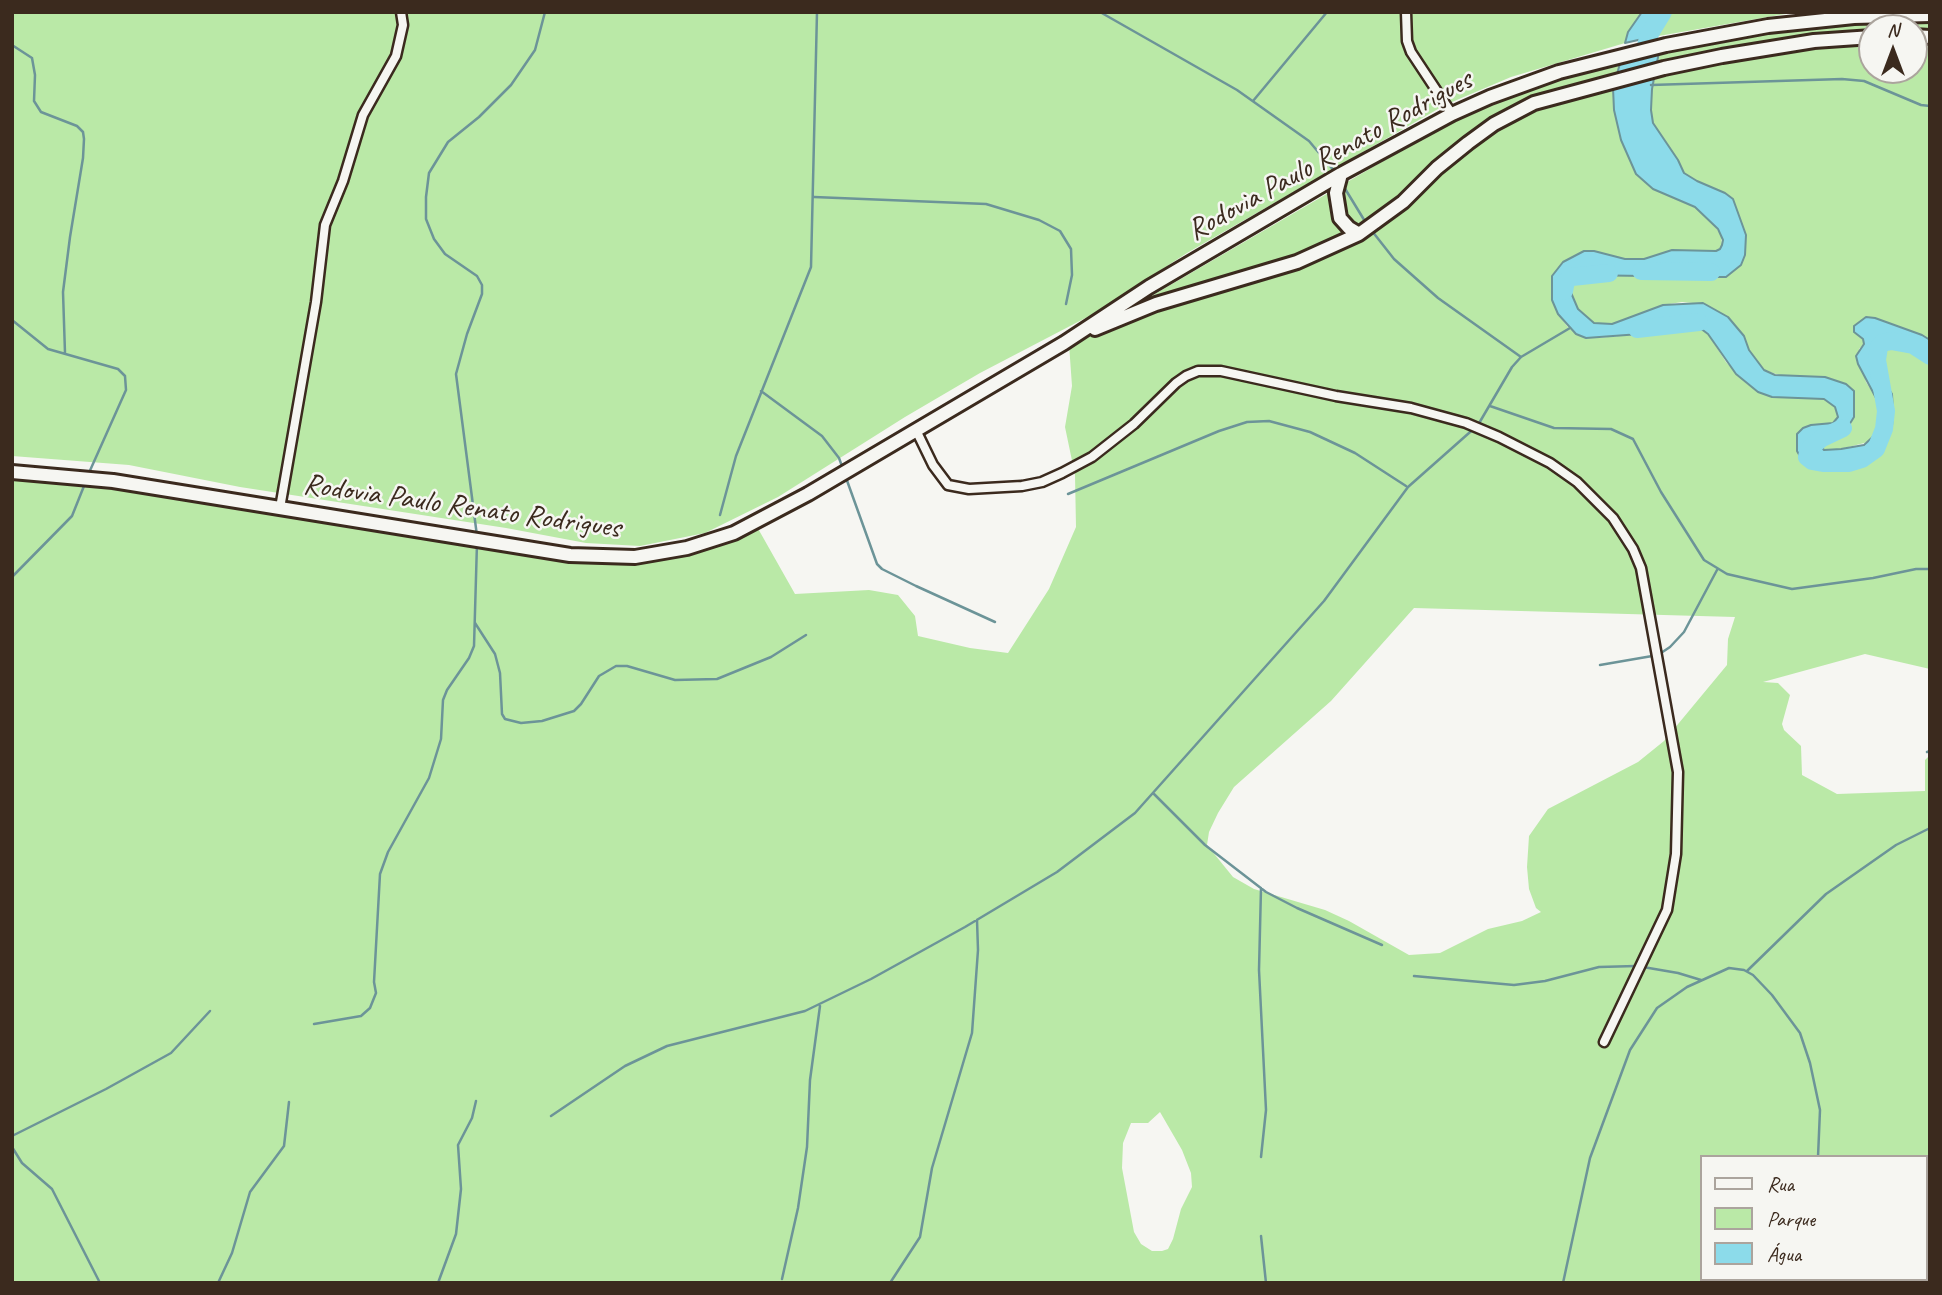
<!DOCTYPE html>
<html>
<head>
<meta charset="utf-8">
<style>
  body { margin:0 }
  #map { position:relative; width:1942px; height:1295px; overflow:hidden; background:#f6f6f2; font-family:Caveat,sans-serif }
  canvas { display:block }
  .frame { position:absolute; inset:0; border:14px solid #3b2a1e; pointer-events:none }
  .legend { position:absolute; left:1700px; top:1155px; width:228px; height:126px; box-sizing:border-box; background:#f6f6f2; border:2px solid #aba49d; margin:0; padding:9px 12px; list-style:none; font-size:21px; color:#3b2a1e }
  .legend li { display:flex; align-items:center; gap:14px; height:35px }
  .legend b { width:35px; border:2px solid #aba49d }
  .north { position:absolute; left:1858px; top:14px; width:70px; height:70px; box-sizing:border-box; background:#f6f6f2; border:2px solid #aba49d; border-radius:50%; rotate:0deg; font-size:19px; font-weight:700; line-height:28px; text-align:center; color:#3b2a1e }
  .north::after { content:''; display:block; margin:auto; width:24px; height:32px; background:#3b2a1e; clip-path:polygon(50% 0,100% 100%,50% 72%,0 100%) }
</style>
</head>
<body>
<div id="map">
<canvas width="1942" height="1295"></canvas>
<div class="frame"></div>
<ul class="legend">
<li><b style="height:9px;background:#f6f6f2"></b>Rua</li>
<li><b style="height:19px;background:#bae9a7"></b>Parque</li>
<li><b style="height:19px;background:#8cdbea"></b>Água</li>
</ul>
<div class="north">N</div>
</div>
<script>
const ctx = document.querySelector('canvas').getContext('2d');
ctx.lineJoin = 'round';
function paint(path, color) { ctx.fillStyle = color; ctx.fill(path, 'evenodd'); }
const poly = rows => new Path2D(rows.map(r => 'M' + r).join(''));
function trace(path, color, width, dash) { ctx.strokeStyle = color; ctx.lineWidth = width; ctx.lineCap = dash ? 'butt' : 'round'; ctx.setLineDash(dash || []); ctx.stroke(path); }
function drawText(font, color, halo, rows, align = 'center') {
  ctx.font = font + ' Caveat,sans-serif'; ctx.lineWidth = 5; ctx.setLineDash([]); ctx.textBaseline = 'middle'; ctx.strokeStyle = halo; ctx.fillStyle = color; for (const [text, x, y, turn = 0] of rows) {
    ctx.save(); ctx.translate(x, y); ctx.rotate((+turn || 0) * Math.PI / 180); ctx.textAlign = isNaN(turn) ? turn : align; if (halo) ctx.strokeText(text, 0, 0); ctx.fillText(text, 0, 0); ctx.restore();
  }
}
const green = poly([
  [12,12,1642,12,1628,32,1625,43,1511,77,1445,105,1187,253,1095,313,980,373,905,417,778,497,705,533,640,546,586,543,506,528,240,487,129,465,12,456],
  [1666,12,1791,12,1791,13,1647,38],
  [1930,18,1930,340,1922,335,1875,318,1863,339,1864,344,1859,349,1866,382,1876,398,1881,414,1878,432,1868,442,1841,449,1824,450,1820,446,1818,442,1819,439,1838,437,1850,426,1854,417,1855,399,1825,377,1785,377,1764,370,1749,350,1744,336,1728,317,1703,304,1682,302,1663,305,1612,324,1594,323,1578,309,1569,288,1573,279,1579,275,1644,276,1677,268,1704,277,1741,265,1745,255,1746,235,1732,199,1725,193,1697,181,1684,173,1678,160,1653,123,1651,110,1652,89,1659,52,1808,26],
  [1872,28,1914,28,1914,70,1872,70],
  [1621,60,1614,110,1621,140,1631,163,1653,189,1695,207,1712,222,1721,235,1722,245,1720,250,1716,251,1672,250,1644,259,1625,259,1584,251,1574,256,1563,262,1558,314,1567,326,1576,334,1586,338,1597,338,1640,334,1659,326,1671,324,1696,325,1708,334,1726,362,1747,384,1772,397,1824,399,1835,407,1838,417,1833,423,1798,434,1797,451,1803,459,1846,459,1860,454,1892,426,1892,394,1874,366,1872,356,1887,344,1900,340,1930,357,1930,669,1865,654,1763,682,1778,683,1790,695,1782,724,1784,730,1801,746,1802,775,1837,794,1925,791,1925,760,1930,755,1930,1182,1926,1184,1926,1157,1702,1157,1702,1279,1775,1279,1771,1283,12,1283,12,472,641,561,710,548,756,525,795,594,869,590,898,595,915,616,918,636,970,648,1008,653,1049,589,1076,527,1075,475,1065,427,1072,386,1069,344,1452,121,1530,87],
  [1414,608,1735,617,1728,639,1727,665,1664,741,1638,762,1548,809,1529,836,1527,867,1529,889,1536,908,1541,912,1522,921,1488,929,1440,953,1409,955,1349,921,1325,910,1254,889,1233,877,1207,845,1209,832,1218,813,1234,787,1331,701],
  [1160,1112,1182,1150,1191,1173,1192,1187,1181,1209,1173,1239,1168,1249,1162,1251,1152,1251,1141,1244,1134,1232,1122,1168,1123,1143,1131,1123,1148,1123],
  [1930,1206,1930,1283,1790,1283,1794,1279,1926,1279,1926,1208]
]);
const water = poly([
  [1642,12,1666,12,1647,38,1625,43,1628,32,1642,12],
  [1659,52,1652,89,1651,110,1653,123,1678,160,1684,173,1697,181,1725,193,1733,199,1746,235,1745,255,1741,265,1726,277,1704,277,1677,268,1644,276,1579,275,1573,279,1569,288,1578,309,1594,323,1612,324,1663,305,1703,303,1728,317,1744,336,1749,350,1764,370,1775,375,1825,377,1846,384,1854,391,1854,417,1843,435,1819,439,1818,443,1824,450,1841,449,1864,445,1878,432,1881,424,1881,414,1876,398,1858,364,1856,356,1864,344,1863,339,1854,332,1854,326,1866,317,1875,318,1922,335,1930,340,1930,357,1900,340,1887,344,1873,356,1874,366,1892,394,1893,412,1892,426,1872,448,1846,459,1801,458,1797,451,1797,434,1803,428,1811,425,1833,423,1838,417,1835,407,1824,399,1772,397,1758,392,1736,374,1708,334,1696,325,1671,324,1659,326,1640,334,1586,338,1576,334,1558,314,1552,300,1552,276,1563,262,1584,251,1594,251,1625,259,1644,259,1672,250,1716,251,1720,249,1722,245,1723,240,1718,229,1695,207,1653,189,1636,174,1621,140,1614,110,1613,88,1621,60,1659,52]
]);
const stream = poly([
  [1100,12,1237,90,1309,141,1335,172],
  [12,45,32,58,35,75,34,101,41,112,77,126,83,132,84,139,83,158,70,237,63,292,65,353],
  [1651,85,1842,79,1864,81,1921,105,1930,106],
  [1253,101,1327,12],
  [1344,187,1366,223],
  [814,197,986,204,1039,220,1060,231,1071,249,1072,275,1066,304],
  [1372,231,1394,259,1438,298,1521,357],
  [12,320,48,349,118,369,125,376,126,390,88,475],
  [761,391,822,436,839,458,843,469],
  [1490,406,1554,428,1611,429,1633,439,1661,492,1704,560,1727,574,1792,589,1873,578,1916,569,1930,569],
  [845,475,877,564,882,569,916,586,995,622],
  [1068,494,1219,431,1247,422,1269,421,1310,432,1355,453,1406,486],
  [720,515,736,456,811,267,817,12],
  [477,536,456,374,467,334,482,294,482,285,477,276,445,254,434,239,426,219,426,197,429,173,448,142,479,117,511,85,535,50,545,12],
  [12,577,72,516,86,481],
  [475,623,495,654,500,673,502,714,505,719,521,723,542,721,574,711,581,704,599,676,616,666,627,666,675,680,717,679,771,657,806,635],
  [1600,665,1658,655,1670,647,1684,632,1717,570],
  [1927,752,1930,751],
  [1153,793,1205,845,1266,892,1297,908,1382,945],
  [1261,888,1259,970,1266,1110,1261,1157],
  [1643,967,1678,973,1701,980],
  [1747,971,1826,894,1896,845,1930,828],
  [1414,976,1514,985,1545,981,1599,967,1636,966],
  [314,1024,361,1016,370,1008,376,993,374,982,380,874,388,852,429,778,441,739,443,700,447,690,469,658,474,646,477,543],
  [551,1116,625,1066,667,1046,805,1011,871,979,965,927,1057,872,1135,813,1324,601,1408,487,1478,425,1512,367,1521,357,1570,328],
  [12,1136,106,1089,171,1053,210,1011],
  [12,1147,22,1163,52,1189,100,1283],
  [1261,1236,1266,1283],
  [1926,1260,1930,1260],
  [782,1279,798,1208,807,1147,810,1080,820,1006],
  [218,1283,232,1253,250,1192,284,1146,289,1102],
  [438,1283,456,1234,461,1189,458,1145,472,1118,476,1101],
  [890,1283,920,1237,932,1168,972,1033,978,950,977,920],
  [1563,1283,1590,1158,1630,1050,1657,1008,1687,987,1729,968,1744,970,1753,975,1772,995,1800,1033,1810,1063,1820,1110,1818,1157],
  [1731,1283,1733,1279]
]);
const river = poly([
  [1640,67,1649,35,1663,12],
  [1641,271,1711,272],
  [1564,291,1566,281,1572,277,1609,273],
  [1637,329,1699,322],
  [1843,428,1822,438,1809,449,1807,457,1812,461,1823,463,1849,463,1862,459,1876,449,1884,429,1886,411,1877,360,1879,347,1882,343,1891,341,1913,345,1930,356],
  [1789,1283,1795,1279]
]);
const street = poly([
  [1406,12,1407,41,1411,52,1452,114],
  [916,430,933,465,948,485,969,489,1022,486,1042,482,1062,473,1092,457,1134,424,1176,383,1186,376,1198,371,1221,371,1336,396,1411,408,1466,423,1499,437,1550,463,1577,482,1613,518,1633,549,1641,568,1678,772,1676,854,1667,910,1604,1042],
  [280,508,316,302,325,225,343,181,363,115,396,56,403,25,401,12]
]);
const primary = poly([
  [1914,36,1930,37],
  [1341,174,1336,193,1340,218,1349,228,1359,234],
  [1095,329,1156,304,1297,262,1359,234,1403,202,1437,168,1468,143,1494,124,1534,103,1664,68,1722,56,1814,41,1872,37],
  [12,472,113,481,570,555,635,557,687,548,734,533,808,494,1064,343,1149,287,1341,174,1452,114,1490,97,1559,72,1666,45,1768,26,1854,17,1930,15]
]);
const streetNames = [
  ["Rodovia Paulo Renato Rodrigues",1330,156,-29],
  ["Rodovia Paulo Renato Rodrigues",462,507,8]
];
paint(green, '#bae9a7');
paint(water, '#8cdbea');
trace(water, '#6c9498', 2);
trace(stream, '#6c9498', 2.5);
trace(river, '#8cdbea', 18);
trace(street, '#3b2a1e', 13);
trace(primary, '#3b2a1e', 18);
trace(street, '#f6f6f2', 8);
trace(primary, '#f6f6f2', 12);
drawText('30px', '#3b2a1e', '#f6f6f2', streetNames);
</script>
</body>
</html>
